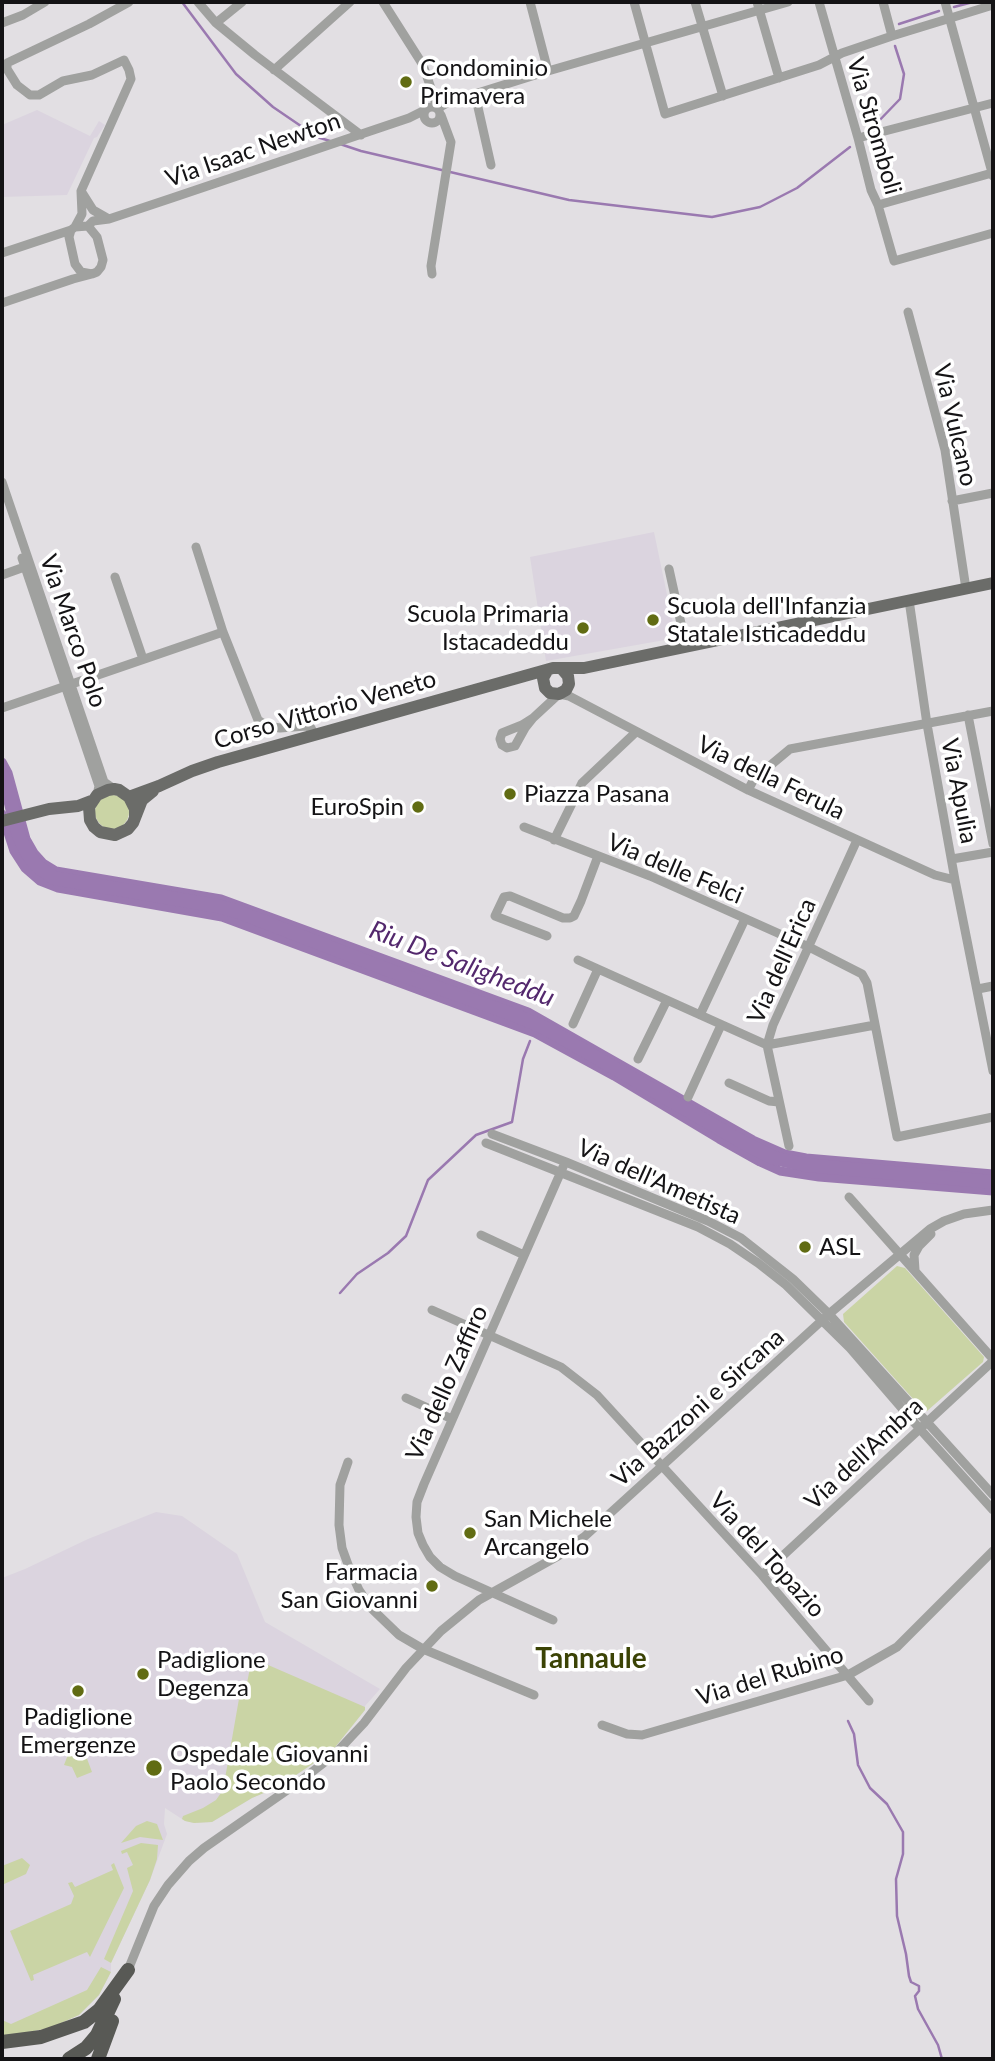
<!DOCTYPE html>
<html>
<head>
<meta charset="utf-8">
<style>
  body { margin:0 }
  #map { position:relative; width:995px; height:2061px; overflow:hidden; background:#e2dfe3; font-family:Lato,sans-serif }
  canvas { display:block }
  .frame { position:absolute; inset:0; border:4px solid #141315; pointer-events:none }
</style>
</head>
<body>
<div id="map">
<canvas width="995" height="2061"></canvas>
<div class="frame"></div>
</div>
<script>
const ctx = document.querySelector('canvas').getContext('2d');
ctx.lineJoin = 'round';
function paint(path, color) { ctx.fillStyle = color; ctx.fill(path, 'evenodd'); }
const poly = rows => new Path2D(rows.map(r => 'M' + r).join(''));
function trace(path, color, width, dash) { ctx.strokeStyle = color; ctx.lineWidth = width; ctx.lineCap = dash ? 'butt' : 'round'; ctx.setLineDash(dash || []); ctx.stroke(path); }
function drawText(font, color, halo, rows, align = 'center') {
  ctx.font = font + ' Lato,sans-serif'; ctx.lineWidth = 7; ctx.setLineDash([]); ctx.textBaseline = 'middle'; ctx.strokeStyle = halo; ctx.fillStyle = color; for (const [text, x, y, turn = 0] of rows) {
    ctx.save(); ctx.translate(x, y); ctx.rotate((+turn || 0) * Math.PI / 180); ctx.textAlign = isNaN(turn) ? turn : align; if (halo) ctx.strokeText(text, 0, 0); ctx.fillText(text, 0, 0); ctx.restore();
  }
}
const built = poly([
  [37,110,90,136,99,121,105,125,97,137,94,138,67,195,2,197,2,125],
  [654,532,676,638,546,661,530,557],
  [156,1512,182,1516,237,1554,265,1622,380,1689,365,1706,365,1710,332,1751,278,1787,252,1798,212,1822,194,1823,185,1821,165,1808,164,1824,167,1834,150,1880,111,1963,111,1972,99,1995,79,2015,50,2028,2,2037,2,1578,25,1569,88,1539]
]);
const green = poly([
  '95 812a17 17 0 1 1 34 0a17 17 0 1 1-34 0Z',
  [897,1266,905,1268,984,1357,983,1362,927,1411,923,1410,844,1322,843,1314],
  [252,1658,365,1707,365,1710,332,1751,278,1787,252,1798,212,1822,194,1823,185,1821,182,1819,183,1816,203,1808,216,1800,223,1790,240,1693,245,1693],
  [71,1747,86,1756,92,1772,77,1778,72,1767,64,1765],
  [147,1821,157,1824,163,1840,140,1837,121,1843,136,1826],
  [141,1843,158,1845,157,1859,150,1880,111,1963,104,1959,133,1891,127,1868,133,1865,127,1852,122,1854,121,1851],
  [22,1858,30,1865,26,1874,2,1885,2,1866],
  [114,1863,124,1888,90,1957,87,1952,33,1975,34,1980,31,1981,10,1931,71,1904,74,1896,68,1883,72,1882,75,1887,113,1870,111,1865],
  [101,1967,111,1972,99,1995,79,2015,50,2028,2,2037,2,2020,11,2024,87,1990]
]);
const stream = poly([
  [182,2,236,74,273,107,317,137,330,141],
  [954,7,973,2],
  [899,24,939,11],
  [874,126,900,99,904,74,895,46],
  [340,144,361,151,569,200,712,217,760,207,797,188,850,147],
  [540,1030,545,1028],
  [340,1293,357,1274,388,1253,406,1236,428,1180,476,1135,512,1122,523,1059,530,1041],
  [848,1721,854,1734,858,1765,870,1788,887,1804,903,1832,903,1854,896,1879,897,1916,906,1954,909,1976,911,1982,919,1986,919,1991,915,1996,918,2009,938,2045,942,2059]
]);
const canal = poly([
  [2,762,8,773,26,839,34,853,43,863,56,871,221,899,528,1012,753,1140,785,1154,806,1158,993,1174],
  [2,814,14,851,25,868,40,881,58,888,222,917,535,1033,614,1076,719,1139,760,1162,780,1171,819,1177,993,1191]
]);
const river = poly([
  [2,775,10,799,19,836,27,853,38,867,54,878,217,906,236,911,391,971,517,1016,545,1028,746,1144,774,1158,806,1165,993,1182]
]);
const minor = poly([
  [198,2,216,23,255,55,361,135],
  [383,2,423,65,435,100,435,107],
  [530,2,548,71],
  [634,2,665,114,819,65,842,53,892,36,993,5],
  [695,2,723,96],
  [757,2,779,78],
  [819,2,858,138,871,190,878,205,894,261,993,233],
  [883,2,892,36],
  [945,2,993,176],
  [2,23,23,15,45,2],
  [216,23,242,2],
  [7,69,17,85,30,95,39,95,63,81,92,75,124,60,129,70,131,79,81,191,82,214,75,227],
  [7,69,7,63,89,24,129,2],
  [274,70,350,2],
  [475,94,491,165],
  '424 115a8 8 0 1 1 16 0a8 8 0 1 1-16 0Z',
  [438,108,449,102,548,71,788,2],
  [858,138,993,103],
  [81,191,93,210,107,218],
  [878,205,992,173],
  [88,226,93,221,109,219,172,198,409,118,425,110],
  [2,253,71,230],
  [432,274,431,266,451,142,441,115],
  [2,303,73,279,92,274,97,272,101,267,103,260,97,237,88,226,75,227,71,230,69,237,75,264,81,272,92,274],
  [908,312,945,450,966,589],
  [2,482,104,782,114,789],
  [952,501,993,493],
  [196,547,223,632,258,720,267,726,280,728,306,726,311,728,314,734],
  [22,558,99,786,97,795],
  [669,569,686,646],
  [2,575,30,565],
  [115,577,143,659],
  [909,600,927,724,955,880,993,1071],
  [2,708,223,632],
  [968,715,993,844],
  [533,718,522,725,502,733,500,739,502,745,507,748,515,746,525,728,533,718,559,694,569,696,748,790,935,875,955,880],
  [748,790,754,779,790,749,993,711],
  [524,827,650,876,809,947,862,974,867,983,897,1137,993,1117],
  [554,840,582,783,636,732],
  [952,859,993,852],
  [547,936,495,916,504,897,510,896,563,918,570,918,574,916,581,901,598,856],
  [578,960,767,1045],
  [978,989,993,986],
  [700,1015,745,919],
  [573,1024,598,969],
  [767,1045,875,1025],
  [638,1059,667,1000],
  [729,1083,769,1101,779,1102],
  [688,1097,721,1025],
  [492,1134,566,1162,708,1221,741,1238,793,1279,829,1314,993,1495],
  [486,1143,698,1227,730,1244,758,1263,786,1285,850,1348,919,1428,993,1510],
  [789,1146,767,1045,773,1025,857,840],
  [849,1197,993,1359],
  [481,1235,524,1255],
  [915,1270,914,1255,919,1246,931,1234],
  [432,1310,561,1367,597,1395,762,1575,869,1701],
  [406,1398,452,1419],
  [348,1462,340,1485,339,1525,342,1548,350,1570,359,1590,371,1608,399,1635,423,1649,534,1695],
  [762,1575,993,1361],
  [553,1620,455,1576,440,1567,430,1557,423,1545,418,1533,416,1517,417,1502,424,1484,563,1167],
  [602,1725,627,1734,642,1735,848,1675,897,1647,993,1551],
  [128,1970,154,1906,168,1885,189,1861,204,1848,303,1779,335,1754,364,1723,406,1668,441,1631,479,1600,558,1556,584,1537,829,1314,930,1229,944,1221,964,1214,993,1210]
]);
const major = poly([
  [547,671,543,678,545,688,550,693,559,694,566,690,569,684,568,676,562,669],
  [129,797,159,786,192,771,218,762,553,668,584,668,993,583],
  [135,816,135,809,129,797,119,790,114,789,108,790,97,795,89,807,90,820,94,827,100,832,115,835,128,829,133,823,142,800,153,791],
  [2,821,49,809,78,806,91,801]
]);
const highway = poly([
  [2,2042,41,2037,84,2022,99,2010,128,1970],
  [69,2059,86,2048,97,2035,114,1999],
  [98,2059,112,2021]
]);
const markers = [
  [406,82,7,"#616c13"],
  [653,620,7,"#616c13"],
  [583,628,7,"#616c13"],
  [510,794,7,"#616c13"],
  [418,807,7,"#616c13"],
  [805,1247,7,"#616c13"],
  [470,1533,7,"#616c13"],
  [432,1586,7,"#616c13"],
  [143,1674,7,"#616c13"],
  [78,1691,7,"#616c13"],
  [154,1768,9,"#616c13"]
];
const poiNames = [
  ["Condominio",420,68],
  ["Primavera",420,96],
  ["Scuola dell'Infanzia",667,606],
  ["Statale Isticadeddu",667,634],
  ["Scuola Primaria",569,614,"right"],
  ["Istacadeddu",569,642,"right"],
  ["Piazza Pasana",524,794],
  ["EuroSpin",404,807,"right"],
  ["ASL",819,1247],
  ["San Michele",484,1519],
  ["Arcangelo",484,1547],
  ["Farmacia",418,1572,"right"],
  ["San Giovanni",418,1600,"right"],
  ["Padiglione",157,1660],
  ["Degenza",157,1688],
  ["Padiglione",78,1717,"center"],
  ["Emergenze",78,1745,"center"],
  ["Ospedale Giovanni",170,1754],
  ["Paolo Secondo",170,1782]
];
const streetNames = [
  ["Via Stromboli",874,126,74],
  ["Via Isaac Newton",253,150,-19],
  ["Via Vulcano",955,425,77],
  ["Via Marco Polo",73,631,71],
  ["Corso Vittorio Veneto",325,710,-16],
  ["Via della Ferula",771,778,26],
  ["Via Apulia",959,791,79],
  ["Via delle Felci",675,869,23],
  ["Via dell'Erica",782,961,-66],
  ["Via dell'Ametista",659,1182,24],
  ["Via dello Zaffiro",447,1383,-66],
  ["Via Bazzoni e Sircana",698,1408,-42],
  ["Via dell'Ambra",864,1454,-43],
  ["Via del Topazio",767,1555,48],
  ["Via del Rubino",770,1676,-17]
];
const waterNames = [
  ["Riu De Saligheddu",462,964,21]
];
const quarterNames = [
  ["Tannaule",591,1659]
];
paint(built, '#dbd4df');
paint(green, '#cad4a5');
trace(stream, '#9a79b0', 2.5);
trace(canal, '#9a79b0', 9);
trace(river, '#9a79b0', 14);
trace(minor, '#a0a19f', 9);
trace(major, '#6b6c69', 12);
trace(highway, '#585955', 14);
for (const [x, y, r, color] of markers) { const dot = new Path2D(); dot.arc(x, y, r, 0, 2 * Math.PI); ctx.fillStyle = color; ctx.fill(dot); trace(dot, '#fff', 2.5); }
drawText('24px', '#141315', '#fff', poiNames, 'left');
drawText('24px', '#141315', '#fff', streetNames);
drawText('italic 26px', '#53286d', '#fff', waterNames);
drawText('bold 28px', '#3b4305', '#fff', quarterNames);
</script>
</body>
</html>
